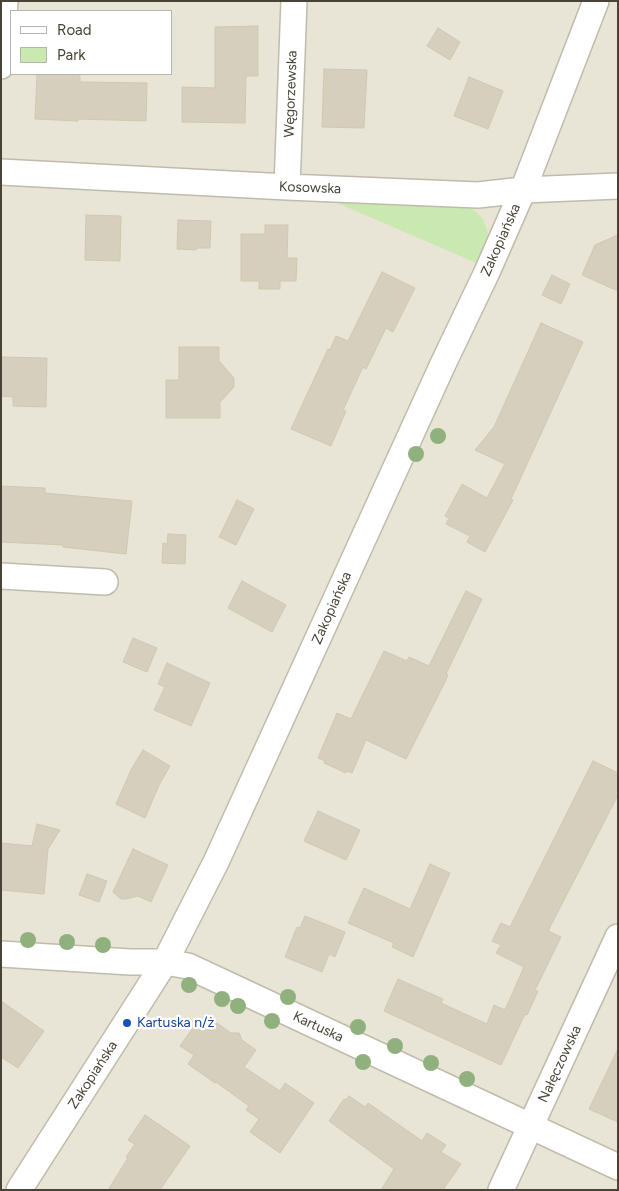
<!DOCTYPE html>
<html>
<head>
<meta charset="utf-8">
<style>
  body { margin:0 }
  #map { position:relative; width:619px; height:1191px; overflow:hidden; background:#f4f2e8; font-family:Figtree,sans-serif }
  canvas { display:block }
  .frame { position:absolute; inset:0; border:2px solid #484336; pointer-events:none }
  .legend { position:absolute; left:10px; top:10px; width:162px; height:65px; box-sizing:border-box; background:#fff; border:1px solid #b6b4af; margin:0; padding:6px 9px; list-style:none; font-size:15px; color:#484336 }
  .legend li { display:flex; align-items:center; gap:10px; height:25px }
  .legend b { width:25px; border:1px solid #b6b4af }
</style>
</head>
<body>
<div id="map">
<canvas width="619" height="1191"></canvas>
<div class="frame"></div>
<ul class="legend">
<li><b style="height:6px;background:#fff"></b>Road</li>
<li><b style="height:14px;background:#c9e9b0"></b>Park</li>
</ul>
</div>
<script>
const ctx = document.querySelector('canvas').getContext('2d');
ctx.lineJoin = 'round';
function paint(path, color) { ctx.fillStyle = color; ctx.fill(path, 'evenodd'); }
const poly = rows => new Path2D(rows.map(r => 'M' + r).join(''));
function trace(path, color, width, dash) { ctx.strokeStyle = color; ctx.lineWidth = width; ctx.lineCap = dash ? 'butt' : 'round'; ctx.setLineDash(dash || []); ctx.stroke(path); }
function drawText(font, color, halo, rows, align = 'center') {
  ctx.font = font + ' Figtree,sans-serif'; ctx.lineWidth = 4.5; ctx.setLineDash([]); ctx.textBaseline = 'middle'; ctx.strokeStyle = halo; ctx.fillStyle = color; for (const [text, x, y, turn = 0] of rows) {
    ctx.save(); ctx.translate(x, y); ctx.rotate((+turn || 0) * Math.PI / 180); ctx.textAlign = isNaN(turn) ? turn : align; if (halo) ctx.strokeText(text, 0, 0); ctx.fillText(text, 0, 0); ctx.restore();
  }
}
const residential = poly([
  [1,1,618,1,618,1190,1,1190],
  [11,11,171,11,171,74,11,74]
]);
const green = poly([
  [328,199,466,205,475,211,483,219,490,238,479,264]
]);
const building = poly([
  [258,26,258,76,246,76,245,123,182,122,182,87,215,88,215,27,258,26],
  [438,28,460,42,450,60,427,46,438,28],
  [324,69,367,70,364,128,322,127,324,69],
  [37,74,80,74,80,82,147,83,146,121,78,119,78,121,35,119,37,74],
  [469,77,503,91,488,129,454,116,469,77],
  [86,215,121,216,120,261,85,260,86,215],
  [178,220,211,221,210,248,197,248,196,250,177,249,178,220],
  [265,225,288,225,287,258,297,258,296,281,280,281,280,289,259,289,259,281,241,281,241,234,265,234,265,225],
  [618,235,618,291,582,275,595,245,618,235],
  [382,272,415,288,393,332,386,328,366,369,363,367,343,410,346,411,331,446,291,429,328,349,330,350,336,336,348,341,382,272],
  [552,275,570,284,561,304,542,295,552,275],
  [541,323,583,342,511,499,513,500,485,552,467,542,470,536,446,524,449,518,445,516,462,484,487,498,505,464,475,450,494,427,541,323],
  [179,347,219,347,219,361,234,378,234,387,220,402,220,418,166,418,166,380,179,380,179,347],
  [1,357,47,358,46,407,13,406,13,397,1,396,1,357],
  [1,486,45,488,45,493,132,501,126,554,63,547,63,545,1,542,1,486],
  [237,500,254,509,236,545,219,537,237,500],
  [168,534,186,535,185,564,162,563,163,543,167,544,168,534],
  [242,581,286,605,272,632,228,608,242,581],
  [466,591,482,599,446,674,448,675,444,684,406,759,366,740,352,773,347,771,346,773,324,763,325,761,318,758,337,713,351,719,384,651,407,661,409,657,429,666,466,591],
  [133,638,157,648,147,672,123,662,133,638],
  [167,663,210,683,191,726,154,710,165,687,158,684,167,663],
  [143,750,170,766,159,785,145,818,116,804,132,768,143,750],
  [593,761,618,773,618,795,548,931,561,937,535,990,538,991,527,1015,525,1014,501,1065,384,1011,398,979,443,999,441,1003,487,1024,494,1005,505,1010,524,967,496,953,501,945,492,941,501,923,510,927,593,761],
  [318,811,360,830,346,860,304,841,318,811],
  [37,824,60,830,48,849,44,894,1,890,1,843,32,846,37,824],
  [133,849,168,865,151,902,138,896,126,899,121,899,113,892,133,849],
  [430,864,450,873,413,957,392,947,394,943,348,923,364,888,410,909,430,864],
  [87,874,107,881,99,902,79,895,87,874],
  [305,916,345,932,335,957,329,954,322,972,285,957,297,927,300,928,305,916],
  [1,1001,44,1031,18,1068,1,1057,1,1001],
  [198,1021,212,1031,217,1023,231,1033,239,1033,242,1040,256,1050,244,1067,280,1091,285,1083,314,1103,280,1153,250,1132,259,1119,246,1110,249,1106,216,1082,215,1083,188,1064,194,1055,180,1046,198,1021],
  [618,1049,618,1122,589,1109,618,1049],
  [349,1096,365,1107,368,1103,422,1141,427,1133,446,1145,441,1152,461,1164,443,1190,381,1190,394,1169,329,1121,344,1099,346,1100,349,1096],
  [145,1115,190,1146,160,1190,108,1190,128,1158,126,1157,135,1144,128,1140,145,1115]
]);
const minor = poly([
  [1,66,5,1],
  [1,172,287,187,478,195,523,190,618,186],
  [287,187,294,1],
  [1,576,105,582],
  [1,954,130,962,165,962,188,966,618,1167],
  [19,1190,165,962,216,862,443,364,487,272,523,190,596,1],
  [501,1190,618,937]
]);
const trees = [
  [438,436],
  [416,454],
  [28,940],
  [67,942],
  [103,945],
  [189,985],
  [288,997],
  [222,999],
  [238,1006],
  [272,1021],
  [358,1027],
  [395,1046],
  [363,1062],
  [431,1063],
  [467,1079]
];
const markers = [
  [127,1023,5,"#1a4fb4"]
];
const streetNames = [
  ["Węgorzewska",291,94,-88],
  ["Kosowska",310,188,2],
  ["Zakopiańska",501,240,-66],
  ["Zakopiańska",332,608,-66],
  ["Kartuska",318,1027,25],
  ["Nałęczowska",560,1064,-65],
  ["Zakopiańska",93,1075,-57]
];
const transitNames = [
  ["Kartuska n/ż",137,1023]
];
paint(residential, '#e8e4d6');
paint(green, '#c9e9b0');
paint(building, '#d6cfbd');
trace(building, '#d1c8b0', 1);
trace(minor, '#c0bbaa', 28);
trace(minor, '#fff', 25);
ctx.fillStyle = '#90b17e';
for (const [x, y] of trees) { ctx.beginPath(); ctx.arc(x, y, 8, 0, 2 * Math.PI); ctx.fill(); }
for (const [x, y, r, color] of markers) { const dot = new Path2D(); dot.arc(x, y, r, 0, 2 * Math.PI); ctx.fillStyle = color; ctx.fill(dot); trace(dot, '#fff', 2); }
drawText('14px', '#484336', '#fff', streetNames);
drawText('14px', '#164399', '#fff', transitNames, 'left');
</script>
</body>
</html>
